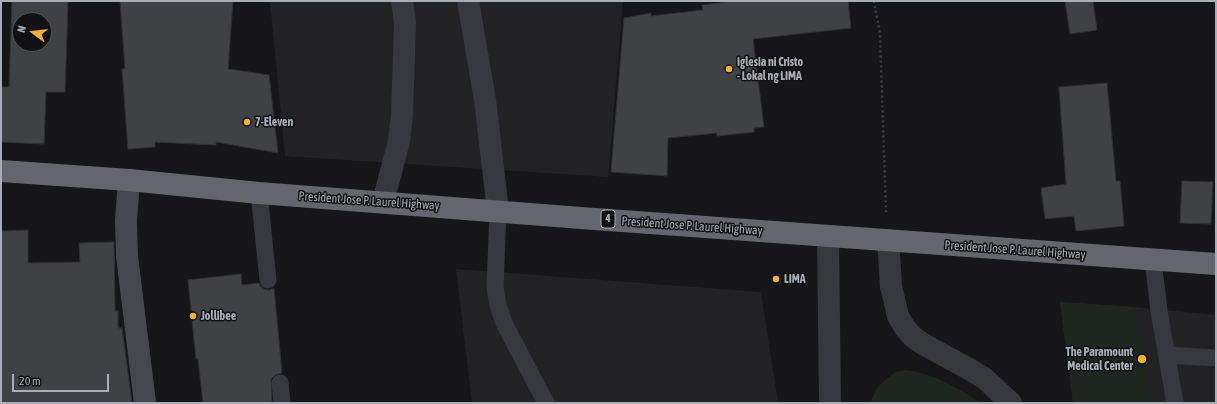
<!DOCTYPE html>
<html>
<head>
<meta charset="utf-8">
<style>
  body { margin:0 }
  #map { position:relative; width:1217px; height:404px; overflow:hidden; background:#161618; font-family:"Asap Condensed",sans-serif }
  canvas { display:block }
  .frame { position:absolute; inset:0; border:2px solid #a8adb8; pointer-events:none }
  .north { position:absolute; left:12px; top:12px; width:40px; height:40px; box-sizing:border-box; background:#111113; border:1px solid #4d4f55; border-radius:50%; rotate:285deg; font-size:11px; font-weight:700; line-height:16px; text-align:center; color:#a8adb8 }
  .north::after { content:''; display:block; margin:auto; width:14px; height:18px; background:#f2b134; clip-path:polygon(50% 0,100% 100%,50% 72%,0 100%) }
  .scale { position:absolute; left:12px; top:374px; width:97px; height:18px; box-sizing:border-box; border:2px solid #a8adb8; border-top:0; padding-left:5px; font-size:12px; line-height:14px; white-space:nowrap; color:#a8adb8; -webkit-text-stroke:3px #111113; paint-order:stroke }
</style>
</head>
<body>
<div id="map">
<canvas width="1217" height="404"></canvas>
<div class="frame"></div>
<div class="north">N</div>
<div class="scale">20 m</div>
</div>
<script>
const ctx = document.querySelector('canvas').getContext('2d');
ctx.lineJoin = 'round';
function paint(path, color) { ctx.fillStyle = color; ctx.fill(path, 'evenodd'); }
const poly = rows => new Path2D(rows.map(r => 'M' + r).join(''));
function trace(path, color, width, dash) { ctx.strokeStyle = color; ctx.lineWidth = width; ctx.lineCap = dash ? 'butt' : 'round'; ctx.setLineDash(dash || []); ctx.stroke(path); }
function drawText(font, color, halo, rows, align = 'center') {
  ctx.font = font + ' "Asap Condensed",sans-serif'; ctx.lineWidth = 3; ctx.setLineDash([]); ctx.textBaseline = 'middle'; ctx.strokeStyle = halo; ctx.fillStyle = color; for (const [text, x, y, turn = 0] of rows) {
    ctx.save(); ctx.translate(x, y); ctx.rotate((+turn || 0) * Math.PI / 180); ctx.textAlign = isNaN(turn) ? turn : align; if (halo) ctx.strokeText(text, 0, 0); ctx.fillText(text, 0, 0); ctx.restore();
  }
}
const built = poly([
  [270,1,623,1,608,177,285,156],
  [456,269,761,292,778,403,472,403],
  [1060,302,1134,307,1216,315,1216,403,1073,403]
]);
const green = poly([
  [1060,302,1134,307,1152,403,1073,403],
  [906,370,918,372,939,379,964,392,981,403,870,403,877,388,886,379,896,372]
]);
const building = poly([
  [12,1,68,1,65,92,46,92,44,144,1,142,1,87,9,87,12,1],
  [20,20,44,20,44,44,20,44,20,20],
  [120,1,233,1,228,69,269,75,278,153,216,142,216,145,155,142,155,147,128,149,122,69,125,69,120,1],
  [735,1,848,1,851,28,753,39,764,127,754,128,754,132,717,136,717,133,668,138,667,176,611,172,624,18,651,13,651,16,703,10,702,5,735,1],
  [1065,1,1093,1,1097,30,1070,34,1065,1],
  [1107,83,1116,181,1120,181,1124,226,1076,231,1074,216,1045,219,1041,188,1066,184,1059,87,1107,83],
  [1182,181,1213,182,1211,224,1180,223,1182,181],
  [28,230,28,263,80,262,79,243,114,242,115,311,118,311,118,328,122,328,132,403,1,403,1,231,28,230],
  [241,274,242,285,259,283,260,286,264,289,269,290,274,288,282,373,275,375,271,379,272,403,203,403,198,359,196,359,188,280,241,274]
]);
const path = poly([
  [874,1,880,34,886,212]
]);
const lane = poly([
  [259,193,268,280],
  [498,211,495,288,498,305,504,323,546,403],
  [1153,260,1159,311,1175,403],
  [1167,355,1216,358],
  [280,383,282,403]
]);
const street = poly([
  [468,1,485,100,498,211],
  [383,202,399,141,402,115,405,22,402,1],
  [828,236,830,403],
  [888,240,891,286,898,316,905,328,913,337,923,344,969,369,984,378,1011,403]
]);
const secondary = poly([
  [129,180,126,221,127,256,145,403]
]);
const highway = poly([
  [1,171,129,180,259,193,581,218,1216,264]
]);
const markers = [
  [729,69,4,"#f2b134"],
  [247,122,4,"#f2b134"],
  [776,279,4,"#f2b134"],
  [193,316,4,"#f2b134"],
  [1142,359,5,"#f2b134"]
];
const shields = [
  [608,219,14]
];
const shieldNames = [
  ["4",608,219]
];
const poiNames = [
  ["Iglesia ni Cristo",737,62],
  ["- Lokal ng LIMA",737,76],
  ["7-Eleven",255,122],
  ["LIMA",784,279],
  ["Jollibee",201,316],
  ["The Paramount",1133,352,"right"],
  ["Medical Center",1133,366,"right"]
];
const streetNames = [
  ["President Jose P. Laurel Highway",369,201,4],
  ["President Jose P. Laurel Highway",692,226,4],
  ["President Jose P. Laurel Highway",1015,250,4]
];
paint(built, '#222225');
paint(green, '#1e261f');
paint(building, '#404145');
trace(building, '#303034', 1);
trace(path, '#3d3f44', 2.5, [2, 3]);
trace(lane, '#37383d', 17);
trace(street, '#37383d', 22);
trace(secondary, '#45474d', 22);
trace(highway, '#63666e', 22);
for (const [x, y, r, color] of markers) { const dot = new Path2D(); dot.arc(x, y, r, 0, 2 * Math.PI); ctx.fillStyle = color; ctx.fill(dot); trace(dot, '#111113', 1.5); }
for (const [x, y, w] of shields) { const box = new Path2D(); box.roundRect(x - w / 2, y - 9, w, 18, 3); ctx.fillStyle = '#111113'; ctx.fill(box); trace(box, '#a8adb8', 1); }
drawText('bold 11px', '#a8adb8', null, shieldNames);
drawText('bold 12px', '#a8adb8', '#111113', poiNames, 'left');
drawText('12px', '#a8adb8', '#111113', streetNames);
</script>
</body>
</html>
